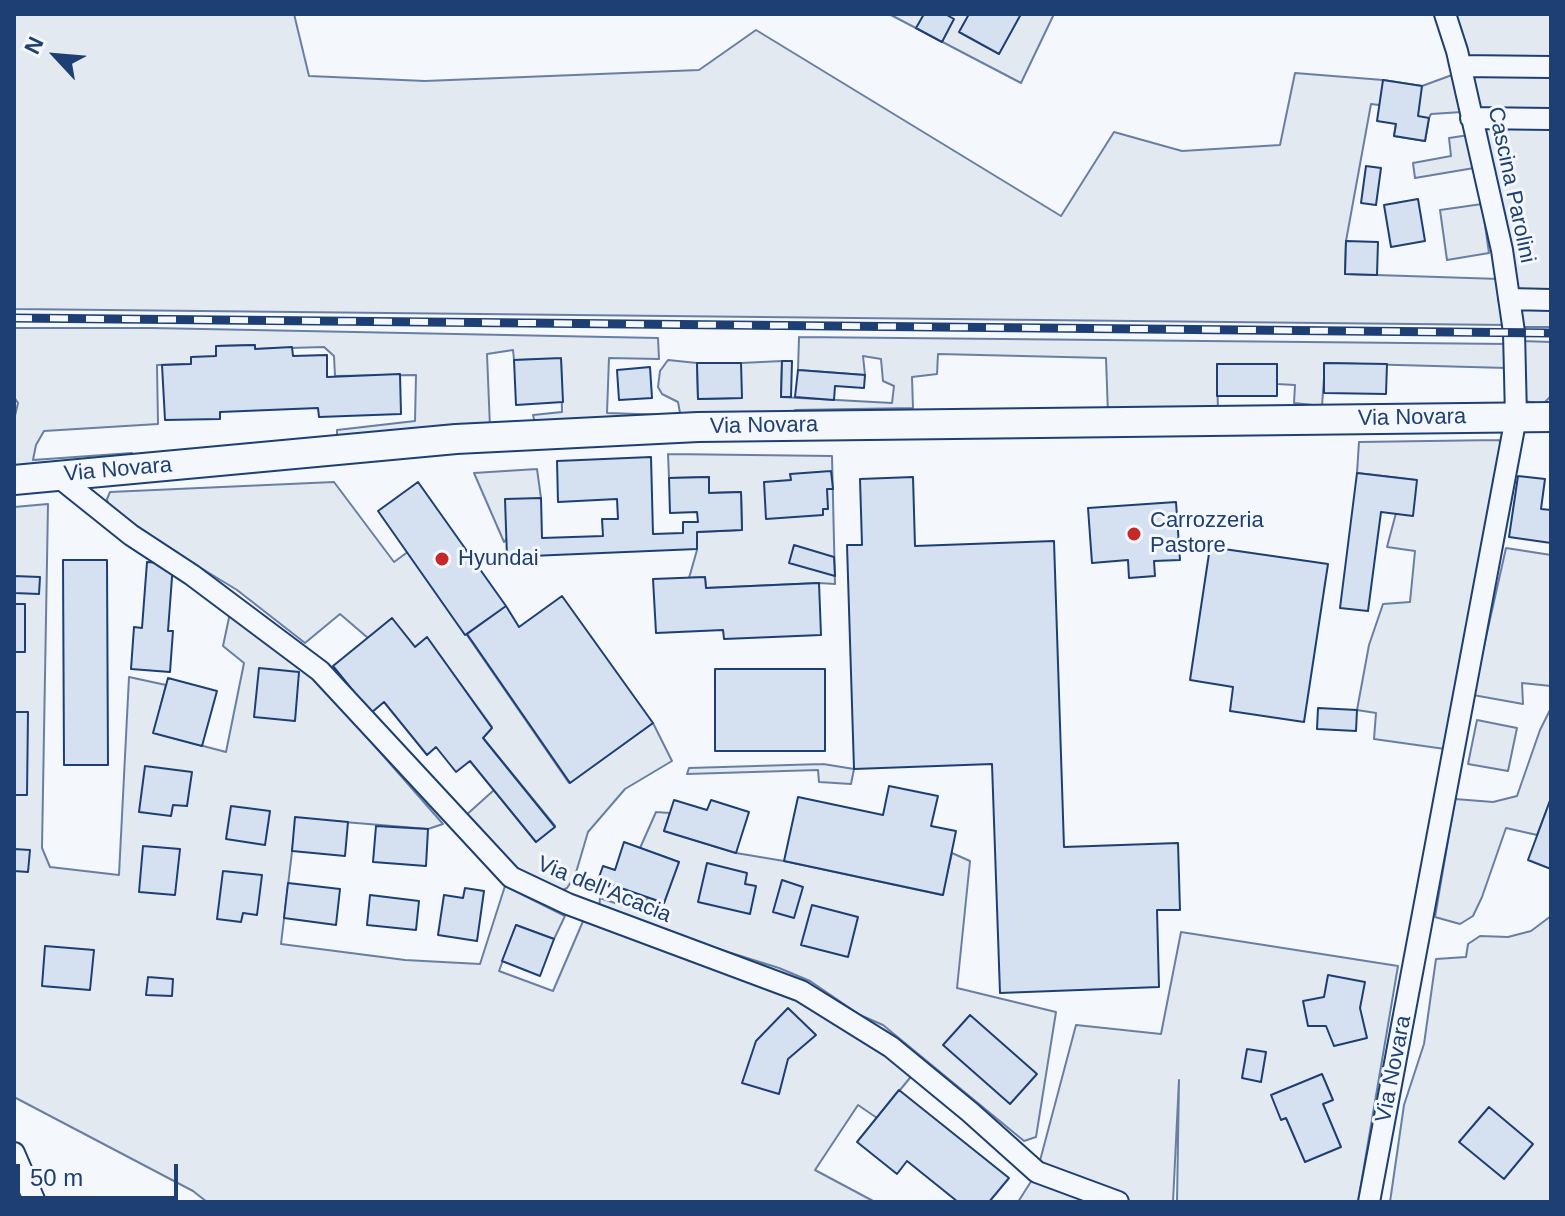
<!DOCTYPE html>
<html>
<head>
<meta charset="utf-8">
<style>
  body { margin:0 }
  #map { position:relative; width:1565px; height:1216px; overflow:hidden; background:#f4f7fb; font-family:Helvetica,sans-serif }
  canvas { display:block }
  .frame { position:absolute; inset:0; border:16px solid #1d3f73; pointer-events:none }
  .north { position:absolute; left:16px; top:16px; width:80px; height:80px; -webkit-text-stroke:6px #f4f7fb; paint-order:stroke; rotate:296deg; font-size:22px; font-weight:700; line-height:32px; text-align:center; color:#1d3f73 }
  .north::after { content:''; display:block; margin:auto; width:28px; height:36px; background:#1d3f73; clip-path:polygon(50% 0,100% 100%,50% 72%,0 100%) }
  .scale { position:absolute; left:16px; top:1164px; width:162px; height:36px; box-sizing:border-box; border:4px solid #1d3f73; border-top:0; padding-left:10px; font-size:24px; line-height:28px; white-space:nowrap; color:#1d3f73; -webkit-text-stroke:6px #f4f7fb; paint-order:stroke }
</style>
</head>
<body>
<div id="map">
<canvas width="1565" height="1216"></canvas>
<div class="frame"></div>
<div class="north">N</div>
<div class="scale">50 m</div>
</div>
<script>
const ctx = document.querySelector('canvas').getContext('2d');
ctx.lineJoin = 'round';
function paint(path, color) { ctx.fillStyle = color; ctx.fill(path, 'evenodd'); }
const poly = rows => new Path2D(rows.map(r => 'M' + r).join(''));
function trace(path, color, width, dash) { ctx.strokeStyle = color; ctx.lineWidth = width; ctx.lineCap = dash ? 'butt' : 'round'; ctx.setLineDash(dash || []); ctx.stroke(path); }
function drawText(font, color, halo, rows, align = 'center') {
  ctx.font = font + ' Helvetica,sans-serif'; ctx.lineWidth = 6; ctx.setLineDash([]); ctx.textBaseline = 'middle'; ctx.strokeStyle = halo; ctx.fillStyle = color; for (const [text, x, y, turn = 0] of rows) {
    ctx.save(); ctx.translate(x, y); ctx.rotate((+turn || 0) * Math.PI / 180); ctx.textAlign = isNaN(turn) ? turn : align; if (halo) ctx.strokeText(text, 0, 0); ctx.fillText(text, 0, 0); ctx.restore();
  }
}
const green = poly([
  [294,14,309,76,425,81,699,70,756,30,1061,216,1114,132,1182,151,1280,145,1295,73,1383,80,1422,86,1452,75,1462,112,1431,114,1429,118,1425,141,1394,136,1396,124,1379,105,1371,104,1346,241,1345,274,1500,279,1508,325,14,309,14,15,294,14],
  [889,14,1054,14,1021,83,889,14],
  [1452,14,1551,14,1551,60,1466,60,1452,14],
  [1471,73,1551,74,1551,113,1479,112,1471,73],
  [1482,125,1551,126,1551,327,1520,327,1482,125],
  [1469,135,1474,168,1415,178,1413,163,1451,156,1449,138,1469,135],
  [1482,204,1489,253,1447,260,1440,210,1482,204],
  [14,328,152,328,658,338,659,359,609,358,607,413,667,415,536,427,533,415,562,412,561,359,514,360,513,350,487,354,490,428,337,438,337,430,415,421,416,375,335,376,334,356,324,347,255,349,254,345,217,346,216,356,191,364,157,365,158,424,44,431,36,445,33,460,132,453,135,463,14,474,14,420,18,403,14,397,14,328],
  [799,337,1509,344,1507,368,1325,363,1322,406,1294,403,1295,385,1277,384,1277,364,1217,364,1218,414,1108,414,1106,358,938,354,937,374,912,377,913,408,795,410,796,421,682,424,678,402,662,394,658,387,660,371,668,360,697,363,698,399,741,398,741,363,782,361,781,397,892,403,894,386,883,381,881,359,863,356,865,375,798,370,799,337],
  [1521,341,1551,342,1551,396,1543,404,1524,401,1521,341],
  [1498,440,1504,443,1445,749,1374,739,1376,713,1357,710,1369,645,1383,604,1410,602,1415,551,1387,547,1396,513,1416,480,1357,473,1359,442,1498,440],
  [668,454,832,456,835,584,819,583,706,588,705,577,689,578,697,550,697,532,742,530,741,492,709,493,709,477,669,478,668,454],
  [537,469,541,498,504,542,474,473,537,469],
  [334,482,394,562,409,551,569,783,653,723,672,761,625,789,588,832,575,876,567,888,557,893,514,874,464,817,494,790,536,842,555,826,483,738,492,727,427,638,415,647,392,619,368,638,340,614,305,643,237,590,119,518,109,509,107,499,110,492,334,482],
  [48,504,42,848,50,867,119,875,129,677,166,685,154,733,226,752,244,663,223,646,230,613,316,679,443,824,428,829,296,818,281,944,405,960,480,964,505,886,565,916,554,939,516,925,499,971,553,991,584,919,796,997,914,1073,877,1118,858,1105,815,1170,875,1202,207,1202,193,1191,14,1097,14,507,48,504],
  [1506,548,1551,555,1551,686,1522,683,1523,704,1473,695,1506,548],
  [1551,708,1551,798,1537,835,1506,828,1482,897,1473,916,1460,924,1435,917,1455,799,1493,802,1517,796,1540,730,1551,708],
  [1477,720,1517,728,1508,771,1468,764,1477,720],
  [823,764,854,769,851,784,819,782,818,770,687,774,689,768,823,764],
  [656,812,670,813,664,831,736,853,784,861,942,895,952,853,970,861,957,988,1056,1012,1036,1137,1024,1141,883,1025,860,1015,810,981,779,968,696,942,599,908,600,898,636,910,648,898,664,903,679,862,640,848,656,812],
  [1551,916,1551,1202,1390,1202,1404,1105,1424,1044,1436,959,1466,957,1468,944,1480,936,1508,937,1531,931,1551,916],
  [1181,932,1398,966,1358,1202,1177,1202,1179,1080,1173,1202,1018,1202,1037,1172,1076,1025,1161,1034,1181,932]
]);
const building = poly([
  [924,14,945,14,954,19,942,42,916,28,924,14],
  [969,14,1021,14,999,54,959,32,969,14],
  [1383,80,1422,86,1418,116,1429,118,1425,141,1394,136,1396,124,1377,121,1383,80],
  [1366,166,1381,168,1376,205,1361,203,1366,166],
  [1418,199,1425,241,1391,247,1384,205,1418,199],
  [1346,241,1378,242,1377,275,1345,274,1346,241],
  [255,345,255,349,292,347,293,356,327,355,327,377,400,374,401,414,319,417,318,408,220,412,220,419,165,420,162,365,191,364,191,357,216,356,216,346,255,345],
  [561,358,563,402,516,405,514,360,561,358],
  [782,361,792,361,791,397,781,397,782,361],
  [697,363,741,363,742,398,698,399,697,363],
  [1324,363,1387,364,1386,394,1324,393,1324,363],
  [1217,364,1277,364,1277,396,1217,396,1217,364],
  [650,367,652,398,619,400,617,370,650,367],
  [798,370,865,375,864,388,835,386,834,400,795,397,798,370],
  [651,457,653,534,683,533,683,522,698,522,697,512,670,513,669,478,709,477,709,493,741,492,742,530,697,532,697,549,507,557,505,499,541,498,542,538,603,536,602,519,618,519,617,499,558,502,557,461,651,457],
  [831,471,833,489,827,489,828,509,823,509,823,515,766,519,764,482,791,480,790,474,831,471],
  [1357,473,1417,480,1413,516,1381,512,1368,611,1340,608,1357,473],
  [1518,476,1545,479,1541,509,1551,510,1551,543,1509,537,1518,476],
  [913,477,915,546,1054,541,1064,847,1178,843,1180,910,1157,910,1159,987,1000,993,992,764,854,769,847,545,862,545,860,479,913,477],
  [418,482,506,606,465,635,378,511,418,482],
  [1176,502,1180,560,1154,561,1155,576,1129,578,1128,560,1092,563,1088,508,1176,502],
  [794,545,834,557,835,576,789,563,794,545],
  [1210,547,1328,564,1304,722,1230,711,1233,687,1190,680,1210,547],
  [63,560,107,560,108,765,64,765,63,560],
  [147,562,173,564,168,631,173,631,170,672,131,669,134,627,142,628,147,562],
  [14,576,40,577,39,594,14,593,14,576],
  [705,577,706,588,819,583,821,635,724,639,723,630,656,633,653,579,705,577],
  [562,596,653,723,570,783,467,634,506,606,519,627,562,596],
  [14,604,25,604,25,652,14,652,14,604],
  [392,618,415,647,427,637,492,728,483,738,555,827,536,842,470,761,456,772,436,747,427,755,384,702,371,713,333,666,392,618],
  [259,668,299,672,295,721,254,717,259,668],
  [715,669,825,669,825,751,715,751,715,669],
  [168,678,217,691,202,746,153,733,168,678],
  [1318,708,1357,710,1356,731,1317,729,1318,708],
  [14,712,28,712,27,795,14,795,14,712],
  [145,766,192,772,187,806,173,805,171,816,139,812,145,766],
  [889,786,938,796,931,826,956,831,943,895,784,861,798,797,883,815,889,786],
  [1551,798,1551,869,1528,860,1551,798],
  [674,800,707,810,711,800,749,812,736,853,664,831,674,800],
  [231,806,270,811,265,845,226,839,231,806],
  [295,817,348,822,345,856,292,851,295,817],
  [376,826,428,829,426,866,373,862,376,826],
  [624,842,679,862,664,903,598,880,603,866,615,870,624,842],
  [143,846,180,849,175,895,139,892,143,846],
  [14,849,30,850,28,872,14,871,14,849],
  [707,863,747,873,745,884,756,886,750,914,698,902,707,863],
  [223,871,262,875,257,915,243,913,241,922,217,919,223,871],
  [782,880,803,887,794,918,773,912,782,880],
  [288,883,340,889,336,925,284,918,288,883],
  [465,888,484,891,477,941,438,935,444,895,463,898,465,888],
  [370,895,419,901,416,930,367,925,370,895],
  [812,905,858,917,848,957,801,945,812,905],
  [516,925,554,939,540,976,502,961,516,925],
  [45,946,94,950,90,990,42,986,45,946],
  [1328,975,1365,982,1360,1008,1367,1038,1334,1046,1326,1026,1308,1026,1303,1001,1324,997,1328,975],
  [148,977,173,979,172,996,146,995,148,977],
  [788,1008,816,1035,788,1059,779,1094,742,1083,756,1041,788,1008],
  [970,1015,1037,1074,1010,1104,943,1045,970,1015],
  [1247,1049,1266,1052,1261,1082,1242,1078,1247,1049],
  [1322,1074,1333,1100,1323,1104,1341,1147,1305,1162,1286,1118,1281,1120,1271,1095,1322,1074],
  [899,1090,1009,1178,989,1202,958,1202,907,1161,897,1174,857,1142,899,1090],
  [1489,1107,1533,1144,1504,1179,1459,1142,1489,1107]
]);
const street = poly([
  [1461,66,1551,67],
  [1471,118,1551,119],
  [1509,299,1551,300],
  [56,475,131,535,192,575,320,671,511,877,568,904,801,991,891,1047,970,1112,1037,1172,1118,1202],
  [14,1153,35,1202],
  [1369,1202,1516,417,1514,332,1502,250,1457,51,1445,14]
]);
const secondary = poly([
  [14,480,456,439,698,427,1551,417]
]);
const rail = poly([
  [14,318,1551,333]
]);
const markers = [
  [1134,534,8,"#c62828"],
  [442,559,8,"#c62828"]
];
const streetNames = [
  ["Cascina Parolini",1511,185,78],
  ["Via Novara",1412,418,-1],
  ["Via Novara",764,426,-1],
  ["Via Novara",118,470,-5],
  ["Via dell'Acacia",604,890,22],
  ["Via Novara",1394,1069,-79]
];
const poiNames = [
  ["Carrozzeria",1150,521],
  ["Pastore",1150,546],
  ["Hyundai",458,559]
];
paint(green, '#e3e9f0');
trace(green, '#687fa3', 2);
paint(building, '#d5e0f0');
trace(building, '#1d3f73', 2);
trace(street, '#1d3f73', 24);
trace(secondary, '#1d3f73', 32);
trace(street, '#f4f7fb', 20);
trace(secondary, '#f4f7fb', 28);
trace(rail, '#1d3f73', 9);
trace(rail, '#f4f7fb', 6, [18]);
for (const [x, y, r, color] of markers) { const dot = new Path2D(); dot.arc(x, y, r, 0, 2 * Math.PI); ctx.fillStyle = color; ctx.fill(dot); trace(dot, '#f4f7fb', 3); }
drawText('22px', '#1d3f73', '#f4f7fb', streetNames);
drawText('22px', '#1d3f73', '#f4f7fb', poiNames, 'left');
</script>
</body>
</html>
